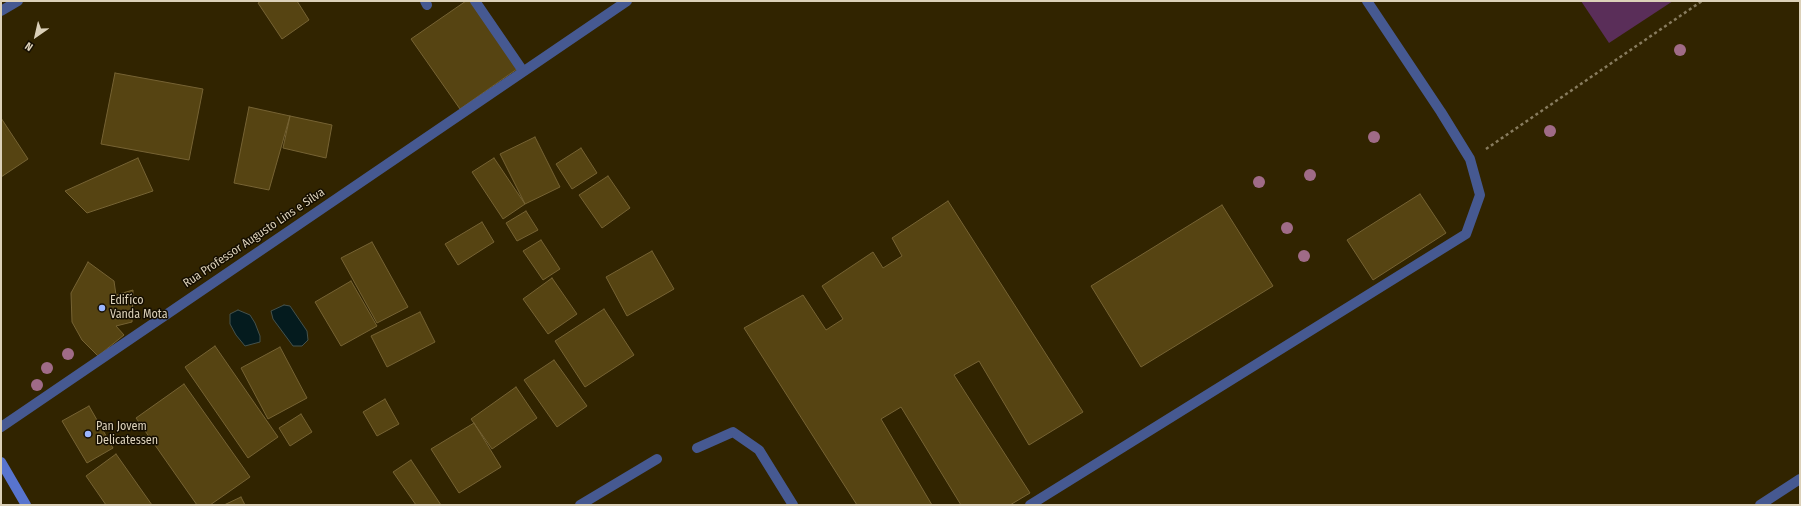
<!DOCTYPE html>
<html>
<head>
<meta charset="utf-8">
<style>
  body { margin:0 }
  #map { position:relative; width:1801px; height:506px; overflow:hidden; background:#312400; font-family:"Fira Sans Condensed",sans-serif }
  canvas { display:block }
  .frame { position:absolute; inset:0; border:2px solid #dcd1b9; pointer-events:none }
  .north { position:absolute; left:16px; top:16px; width:40px; height:40px; -webkit-text-stroke:3px #150e00; paint-order:stroke; rotate:214deg; font-size:11px; font-weight:700; line-height:16px; text-align:center; color:#dcd1b9 }
  .north::after { content:''; display:block; margin:auto; width:14px; height:18px; background:#dcd1b9; clip-path:polygon(50% 0,100% 100%,50% 72%,0 100%) }
</style>
</head>
<body>
<div id="map">
<canvas width="1801" height="506"></canvas>
<div class="frame"></div>
<div class="north">N</div>
</div>
<script>
const ctx = document.querySelector('canvas').getContext('2d');
ctx.lineJoin = 'round';
function paint(path, color) { ctx.fillStyle = color; ctx.fill(path, 'evenodd'); }
const poly = rows => new Path2D(rows.map(r => 'M' + r).join(''));
function trace(path, color, width, dash) { ctx.strokeStyle = color; ctx.lineWidth = width; ctx.lineCap = dash ? 'butt' : 'round'; ctx.setLineDash(dash || []); ctx.stroke(path); }
function drawText(font, color, halo, rows, align = 'center') {
  ctx.font = font + ' "Fira Sans Condensed",sans-serif'; ctx.lineWidth = 3; ctx.setLineDash([]); ctx.textBaseline = 'middle'; ctx.strokeStyle = halo; ctx.fillStyle = color; for (const [text, x, y, turn = 0] of rows) {
    ctx.save(); ctx.translate(x, y); ctx.rotate((+turn || 0) * Math.PI / 180); ctx.textAlign = isNaN(turn) ? turn : align; if (halo) ctx.strokeText(text, 0, 0); ctx.fillText(text, 0, 0); ctx.restore();
  }
}
const green = poly([
  [1581,1,1673,1,1609,43]
]);
const water = poly([
  [284,305,290,306,307,331,308,340,302,346,293,346,273,319,271,311,284,305],
  [238,310,250,315,255,323,260,336,260,342,245,346,236,335,230,324,230,314,238,310]
]);
const building = poly([
  [261,1,297,1,309,20,282,39,258,3,261,1],
  [466,1,470,1,517,69,460,109,411,39,466,1],
  [115,73,203,89,189,160,101,144,115,73],
  [249,107,290,116,269,190,234,183,249,107],
  [290,116,332,125,326,158,283,148,290,116],
  [1,118,28,159,1,177,1,118],
  [535,137,560,187,525,204,500,154,535,137],
  [581,148,597,173,572,189,556,164,581,148],
  [138,158,153,191,87,213,65,191,138,158],
  [494,158,525,204,503,219,472,172,494,158],
  [608,176,630,208,602,228,579,195,608,176],
  [1420,194,1446,233,1373,280,1347,240,1420,194],
  [948,201,1083,412,1029,445,979,361,954,375,1030,493,1010,505,961,505,901,407,881,419,932,505,857,505,744,328,803,295,826,330,843,319,822,286,873,252,883,268,902,256,892,238,948,201],
  [1222,205,1273,286,1141,367,1091,286,1222,205],
  [526,211,538,230,517,241,506,223,526,211],
  [482,222,494,242,458,265,445,244,482,222],
  [541,240,560,269,543,280,523,251,541,240],
  [372,242,408,307,377,323,341,258,372,242],
  [652,251,674,289,627,316,606,277,652,251],
  [88,262,114,281,116,295,133,290,132,322,116,326,124,335,98,356,82,340,72,322,71,293,88,262],
  [552,278,577,314,548,334,523,299,552,278],
  [351,281,377,326,341,346,315,302,351,281],
  [604,309,634,355,585,387,555,341,604,309],
  [420,312,435,342,387,367,371,336,420,312],
  [215,346,278,437,248,458,185,367,215,346],
  [280,347,307,398,268,419,241,368,280,347],
  [554,360,587,406,557,427,524,380,554,360],
  [184,384,250,477,210,505,197,505,136,418,184,384],
  [516,387,537,418,492,449,471,419,516,387],
  [385,399,399,424,377,436,363,412,385,399],
  [89,406,113,448,87,463,62,421,89,406],
  [301,414,312,432,290,446,279,428,301,414],
  [474,423,501,467,459,493,431,449,474,423],
  [116,454,152,505,106,505,86,476,116,454],
  [411,460,441,505,416,505,393,472,411,460],
  [241,497,245,505,224,505,241,497]
]);
const path = poly([
  [1486,149,1702,1]
]);
const lane = poly([
  [425,1,427,5],
  [475,1,523,71],
  [697,448,733,432,759,450,793,505],
  [1030,505,1466,234,1480,195,1470,159,1441,112,1367,1]
]);
const street = poly([
  [1,11,18,1],
  [1,427,627,1],
  [580,505,657,459],
  [1760,505,1800,479]
]);
const secondary = poly([
  [1,462,26,505]
]);
const trees = [
  [1680,50],
  [1550,131],
  [1374,137],
  [1310,175],
  [1259,182],
  [1287,228],
  [1304,256],
  [68,354],
  [47,368],
  [37,385]
];
const markers = [
  [102,308,4,"#9ab5fd"],
  [88,434,4,"#9ab5fd"]
];
const streetNames = [
  ["Rua Professor Augusto Lins e Silva",254,238,-34]
];
const poiNames = [
  ["Edifíco",110,301],
  ["Vanda Mota",110,315],
  ["Pan Jovem",96,427],
  ["Delicatessen",96,441]
];
paint(green, '#5a2e59');
paint(water, '#041b1e');
trace(water, '#45524c', 1);
paint(building, '#564412');
trace(building, '#766333', 1);
trace(path, '#887c5e', 2.5, [3, 3]);
trace(lane, '#465991', 10);
trace(street, '#465991', 10);
trace(secondary, '#5874ce', 10);
ctx.fillStyle = '#a06b87';
for (const [x, y] of trees) { ctx.beginPath(); ctx.arc(x, y, 6, 0, 2 * Math.PI); ctx.fill(); }
for (const [x, y, r, color] of markers) { const dot = new Path2D(); dot.arc(x, y, r, 0, 2 * Math.PI); ctx.fillStyle = color; ctx.fill(dot); trace(dot, '#150e00', 1.5); }
drawText('12px', '#dcd1b9', '#150e00', streetNames);
drawText('12px', '#dcd1b9', '#150e00', poiNames, 'left');
</script>
</body>
</html>
